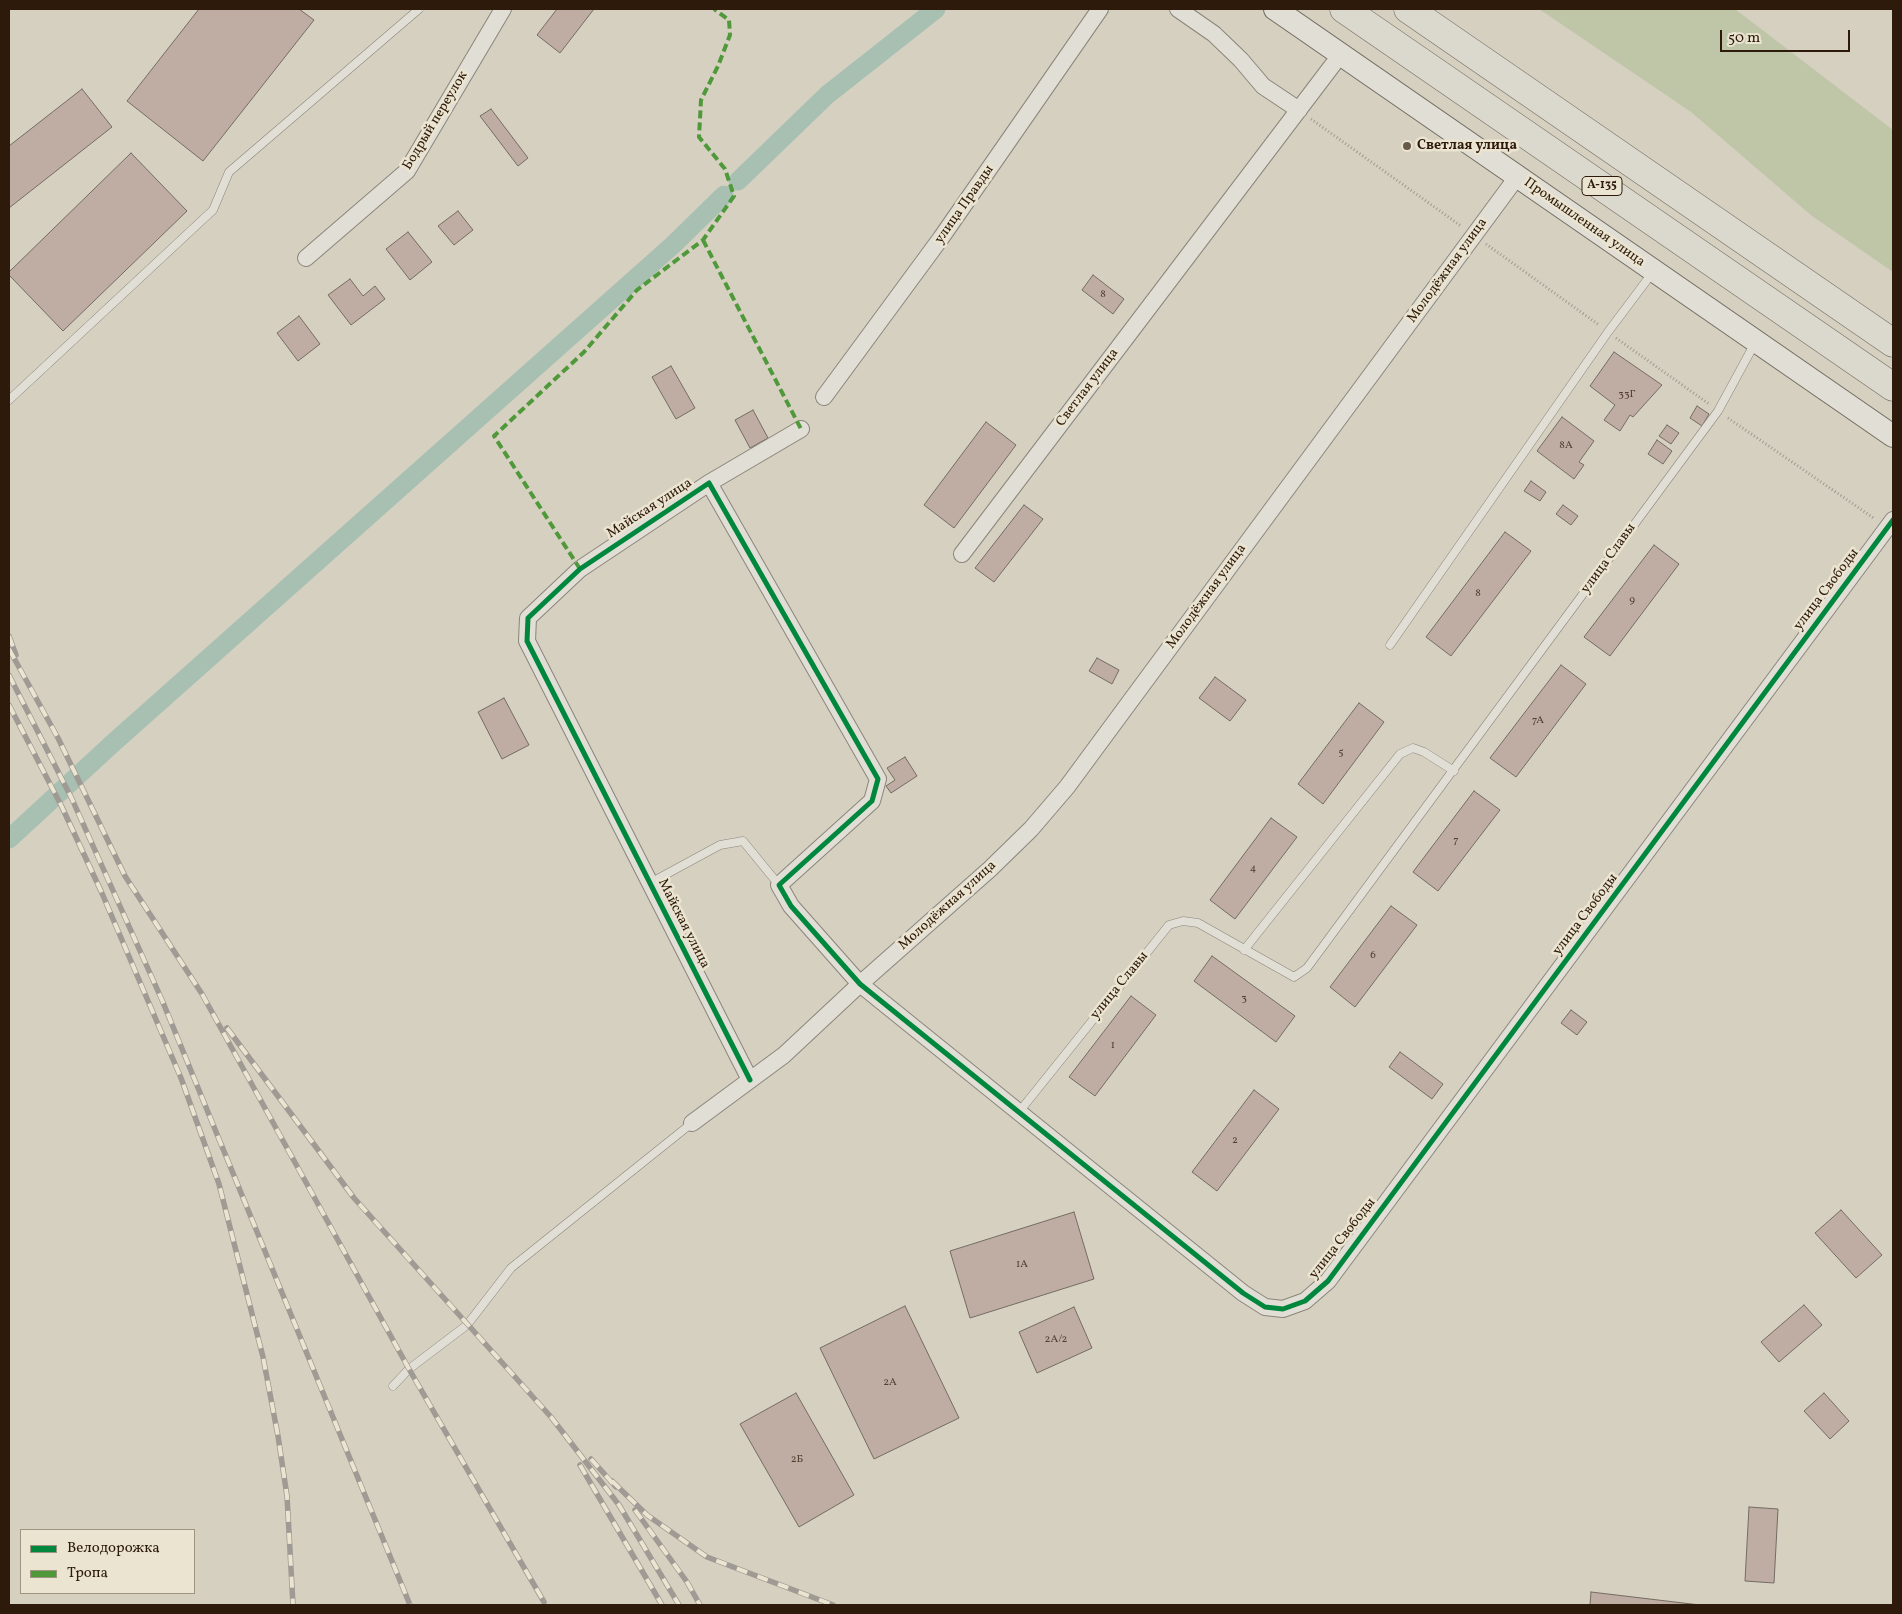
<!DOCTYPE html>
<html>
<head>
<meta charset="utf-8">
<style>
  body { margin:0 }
  #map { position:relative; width:1902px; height:1614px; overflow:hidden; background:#d6d0c0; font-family:Vollkorn,serif }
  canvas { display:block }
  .frame { position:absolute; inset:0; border:10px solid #2d1a0b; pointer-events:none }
  .legend { position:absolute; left:20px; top:1529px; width:175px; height:65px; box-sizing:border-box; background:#ebe4d0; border:1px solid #9f9381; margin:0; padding:6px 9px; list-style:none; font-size:15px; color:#2d1a0b }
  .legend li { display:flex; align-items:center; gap:10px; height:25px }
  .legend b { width:25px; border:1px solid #9f9381 }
  .scale { position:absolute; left:1720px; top:30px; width:130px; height:22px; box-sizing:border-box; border:2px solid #2d1a0b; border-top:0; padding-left:6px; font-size:15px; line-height:18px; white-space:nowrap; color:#2d1a0b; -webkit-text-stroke:4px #ebe4d0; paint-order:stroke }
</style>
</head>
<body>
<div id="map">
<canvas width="1902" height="1614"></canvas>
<div class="frame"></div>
<ul class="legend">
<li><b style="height:6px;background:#00873e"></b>Велодорожка</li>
<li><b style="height:6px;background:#4f993b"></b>Тропа</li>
</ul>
<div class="scale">50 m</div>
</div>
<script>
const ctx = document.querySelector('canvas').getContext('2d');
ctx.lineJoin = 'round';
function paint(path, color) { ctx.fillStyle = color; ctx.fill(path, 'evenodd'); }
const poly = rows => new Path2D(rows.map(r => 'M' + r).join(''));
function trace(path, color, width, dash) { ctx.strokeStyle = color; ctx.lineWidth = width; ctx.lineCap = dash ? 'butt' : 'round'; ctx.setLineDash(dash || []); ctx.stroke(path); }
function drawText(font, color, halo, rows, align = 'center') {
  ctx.font = font + ' Vollkorn,serif'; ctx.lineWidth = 5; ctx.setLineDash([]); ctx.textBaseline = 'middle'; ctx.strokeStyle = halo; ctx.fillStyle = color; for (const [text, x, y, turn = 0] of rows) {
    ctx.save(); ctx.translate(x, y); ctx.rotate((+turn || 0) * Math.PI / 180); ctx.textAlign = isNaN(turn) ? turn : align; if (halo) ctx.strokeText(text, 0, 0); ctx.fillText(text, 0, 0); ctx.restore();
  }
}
const green = poly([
  [1539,9,1735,9,1893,130,1893,272,1812,216,1691,112]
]);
const canal = poly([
  [738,181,827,95,936,9],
  [9,839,112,744,674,244,724,195]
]);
const building = poly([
  [199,9,299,9,314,20,203,161,127,101,199,9],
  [557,9,594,9,560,53,537,35,557,9],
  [82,89,112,127,9,208,9,146,82,89],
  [491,109,528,158,518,166,480,116,491,109],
  [131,153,187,211,63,331,9,275,9,272,131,153],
  [458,211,473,230,454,245,438,226,458,211],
  [408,232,432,262,410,280,386,249,408,232],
  [1093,275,1124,299,1113,314,1082,290,1093,275],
  [350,279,363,296,375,286,385,299,351,325,328,295,350,279],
  [299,316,320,344,298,361,277,333,299,316],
  [1614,352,1662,385,1633,417,1630,415,1620,431,1604,420,1615,405,1590,386,1614,352],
  [671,366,695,408,676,419,652,377,671,366],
  [1697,406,1709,414,1702,426,1690,418,1697,406],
  [753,410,768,438,750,448,735,420,753,410],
  [1562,417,1594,441,1579,462,1584,465,1574,479,1537,451,1562,417],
  [986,422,1016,445,954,528,924,505,986,422],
  [1667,425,1679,433,1671,444,1659,436,1667,425],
  [1657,440,1672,451,1663,464,1648,454,1657,440],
  [1531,481,1546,492,1540,501,1524,491,1531,481],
  [1024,505,1043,519,994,582,975,568,1024,505],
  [1563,505,1578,516,1571,525,1556,514,1563,505],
  [1505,532,1531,551,1451,656,1426,637,1505,532],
  [1654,545,1679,564,1610,656,1584,637,1654,545],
  [1097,658,1119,670,1112,684,1089,671,1097,658],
  [1561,665,1586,684,1516,777,1490,758,1561,665],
  [1215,677,1246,700,1230,721,1199,698,1215,677],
  [504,698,529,745,502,759,478,712,504,698],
  [1359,703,1384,722,1323,804,1298,784,1359,703],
  [905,757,917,776,891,793,886,786,895,780,887,768,905,757],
  [1474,791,1500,810,1438,891,1413,872,1474,791],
  [1271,818,1297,837,1235,919,1210,900,1271,818],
  [1391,906,1417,925,1355,1007,1330,987,1391,906],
  [1212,956,1295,1016,1276,1042,1194,981,1212,956],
  [1131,996,1156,1015,1095,1096,1069,1077,1131,996],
  [1571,1010,1587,1022,1577,1035,1561,1023,1571,1010],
  [1400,1052,1443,1084,1432,1099,1389,1067,1400,1052],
  [1254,1090,1279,1109,1217,1191,1192,1172,1254,1090],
  [1841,1210,1882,1255,1856,1278,1815,1233,1841,1210],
  [1074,1212,1094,1279,970,1318,950,1251,1074,1212],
  [1804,1305,1822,1325,1779,1362,1761,1342,1804,1305],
  [905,1306,959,1418,874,1459,820,1348,905,1306],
  [1074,1307,1092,1348,1037,1373,1019,1332,1074,1307],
  [796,1393,854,1495,799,1527,740,1424,796,1393],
  [1824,1393,1849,1421,1830,1439,1804,1411,1824,1393],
  [1749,1507,1778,1509,1774,1583,1745,1581,1749,1507],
  [1591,1592,1700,1605,1590,1605,1591,1592]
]);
const path = poly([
  [1311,119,1461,226],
  [1486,244,1599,325],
  [1616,338,1709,404],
  [1728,418,1875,519]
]);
const lane = poly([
  [9,400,213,210,229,172,419,9],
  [1390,645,1608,332,1653,272],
  [650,883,720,845,743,841,779,885],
  [1244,950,1400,754,1413,748,1424,752,1454,771],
  [1019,1112,1169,925,1183,921,1198,923,1294,977,1307,968,1718,411,1755,343],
  [393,1386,409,1369,467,1325,511,1268,692,1123]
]);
const street = poly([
  [1178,9,1214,34,1241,60,1263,86,1299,110],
  [306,258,407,171,503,9],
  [824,397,941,238,1100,9],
  [709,483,801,429],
  [962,554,1341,54],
  [750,1080,527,641,528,618,580,569,709,483,878,779,872,801,779,885,791,906,860,984,1243,1293,1265,1307,1283,1309,1305,1301,1328,1281,1893,520],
  [692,1123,784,1055,860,984,990,869,1031,829,1067,787,1517,177]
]);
const secondary = poly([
  [1275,9,1893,436]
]);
const highway = poly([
  [1344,9,1893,387],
  [1408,9,1893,343]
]);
const rail = poly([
  [9,636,16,655],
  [9,649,58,738,125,876,202,994,409,1369,544,1602],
  [9,675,72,799,162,1000,410,1605],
  [9,705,61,805,101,891,181,1078,219,1184,263,1357,278,1436,287,1496,293,1605],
  [227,1028,354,1198,551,1417,619,1505,679,1605],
  [591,1459,616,1487],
  [580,1465,662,1605],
  [612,1481,647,1515,707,1557,833,1605],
  [635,1510,687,1582,700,1605]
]);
const quiet = poly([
  [703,240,801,429],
  [580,569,494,436,584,352,637,290,703,240,734,196,725,169,699,137,701,100,718,66,730,35,729,20,714,9]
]);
const cycleway = poly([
  [750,1080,527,641,528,618,580,569,709,483,878,779,872,801,779,885,791,906,860,984,1243,1293,1265,1307,1283,1309,1305,1301,1328,1281,1893,520]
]);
const markers = [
  [1407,146,5,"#685a4a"]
];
const numberNames = [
  ["8",1103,295],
  ["33Г",1627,395],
  ["8А",1566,446],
  ["8",1478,594],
  ["9",1632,601],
  ["7А",1538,721],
  ["5",1341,753],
  ["7",1456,841],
  ["4",1253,869],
  ["6",1373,956],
  ["3",1244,999],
  ["1",1113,1046],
  ["2",1235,1141],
  ["1А",1022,1265],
  ["2А/2",1056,1340],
  ["2А",890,1383],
  ["2Б",797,1460]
];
const shields = [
  [1602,186,40]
];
const shieldNames = [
  ["А-135",1602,186]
];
const streetNames = [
  ["Бодрый переулок",436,121,-59],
  ["улица Правды",965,205,-55],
  ["Промышленная улица",1584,223,35],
  ["Молодёжная улица",1448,271,-54],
  ["Светлая улица",1088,388,-53],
  ["Майская улица",650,509,-33],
  ["улица Славы",1609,559,-54],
  ["улица Свободы",1827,590,-53],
  ["Молодёжная улица",1207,597,-54],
  ["Молодёжная улица",948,906,-42],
  ["улица Свободы",1586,915,-53],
  ["Майская улица",683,924,63],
  ["улица Славы",1120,986,-51],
  ["улица Свободы",1343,1239,-52]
];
const poiNames = [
  ["Светлая улица",1417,146]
];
paint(green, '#bfc6a7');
trace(canal, '#a8c0b2', 19);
paint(building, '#bfada3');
trace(building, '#736c62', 1);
trace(lane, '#8b857b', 9);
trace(street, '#8b857b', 18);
trace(secondary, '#736c62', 24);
trace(highway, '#736c62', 29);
trace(path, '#9f9a93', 3, [1, 2.5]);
trace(lane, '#e0ded5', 8);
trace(street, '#e0ded5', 16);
trace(secondary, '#e0ded5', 22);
trace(highway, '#dbd8ce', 28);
trace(rail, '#9f9a93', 5.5);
trace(rail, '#ebe4d0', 4, [11]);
trace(quiet, '#4f993b', 4, [8, 4]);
trace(cycleway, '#00873e', 5);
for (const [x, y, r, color] of markers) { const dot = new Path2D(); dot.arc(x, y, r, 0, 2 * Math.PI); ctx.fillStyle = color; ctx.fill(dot); trace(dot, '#ebe4d0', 2); }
drawText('11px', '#523f31', null, numberNames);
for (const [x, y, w] of shields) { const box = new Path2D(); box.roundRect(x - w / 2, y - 9.5, w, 19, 4); ctx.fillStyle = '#ebe4d0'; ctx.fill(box); trace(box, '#2d1a0b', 1); }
drawText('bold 12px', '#2d1a0b', null, shieldNames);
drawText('14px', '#2d1a0b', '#ebe4d0', streetNames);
drawText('bold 14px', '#2d1a0b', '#ebe4d0', poiNames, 'left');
</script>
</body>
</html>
